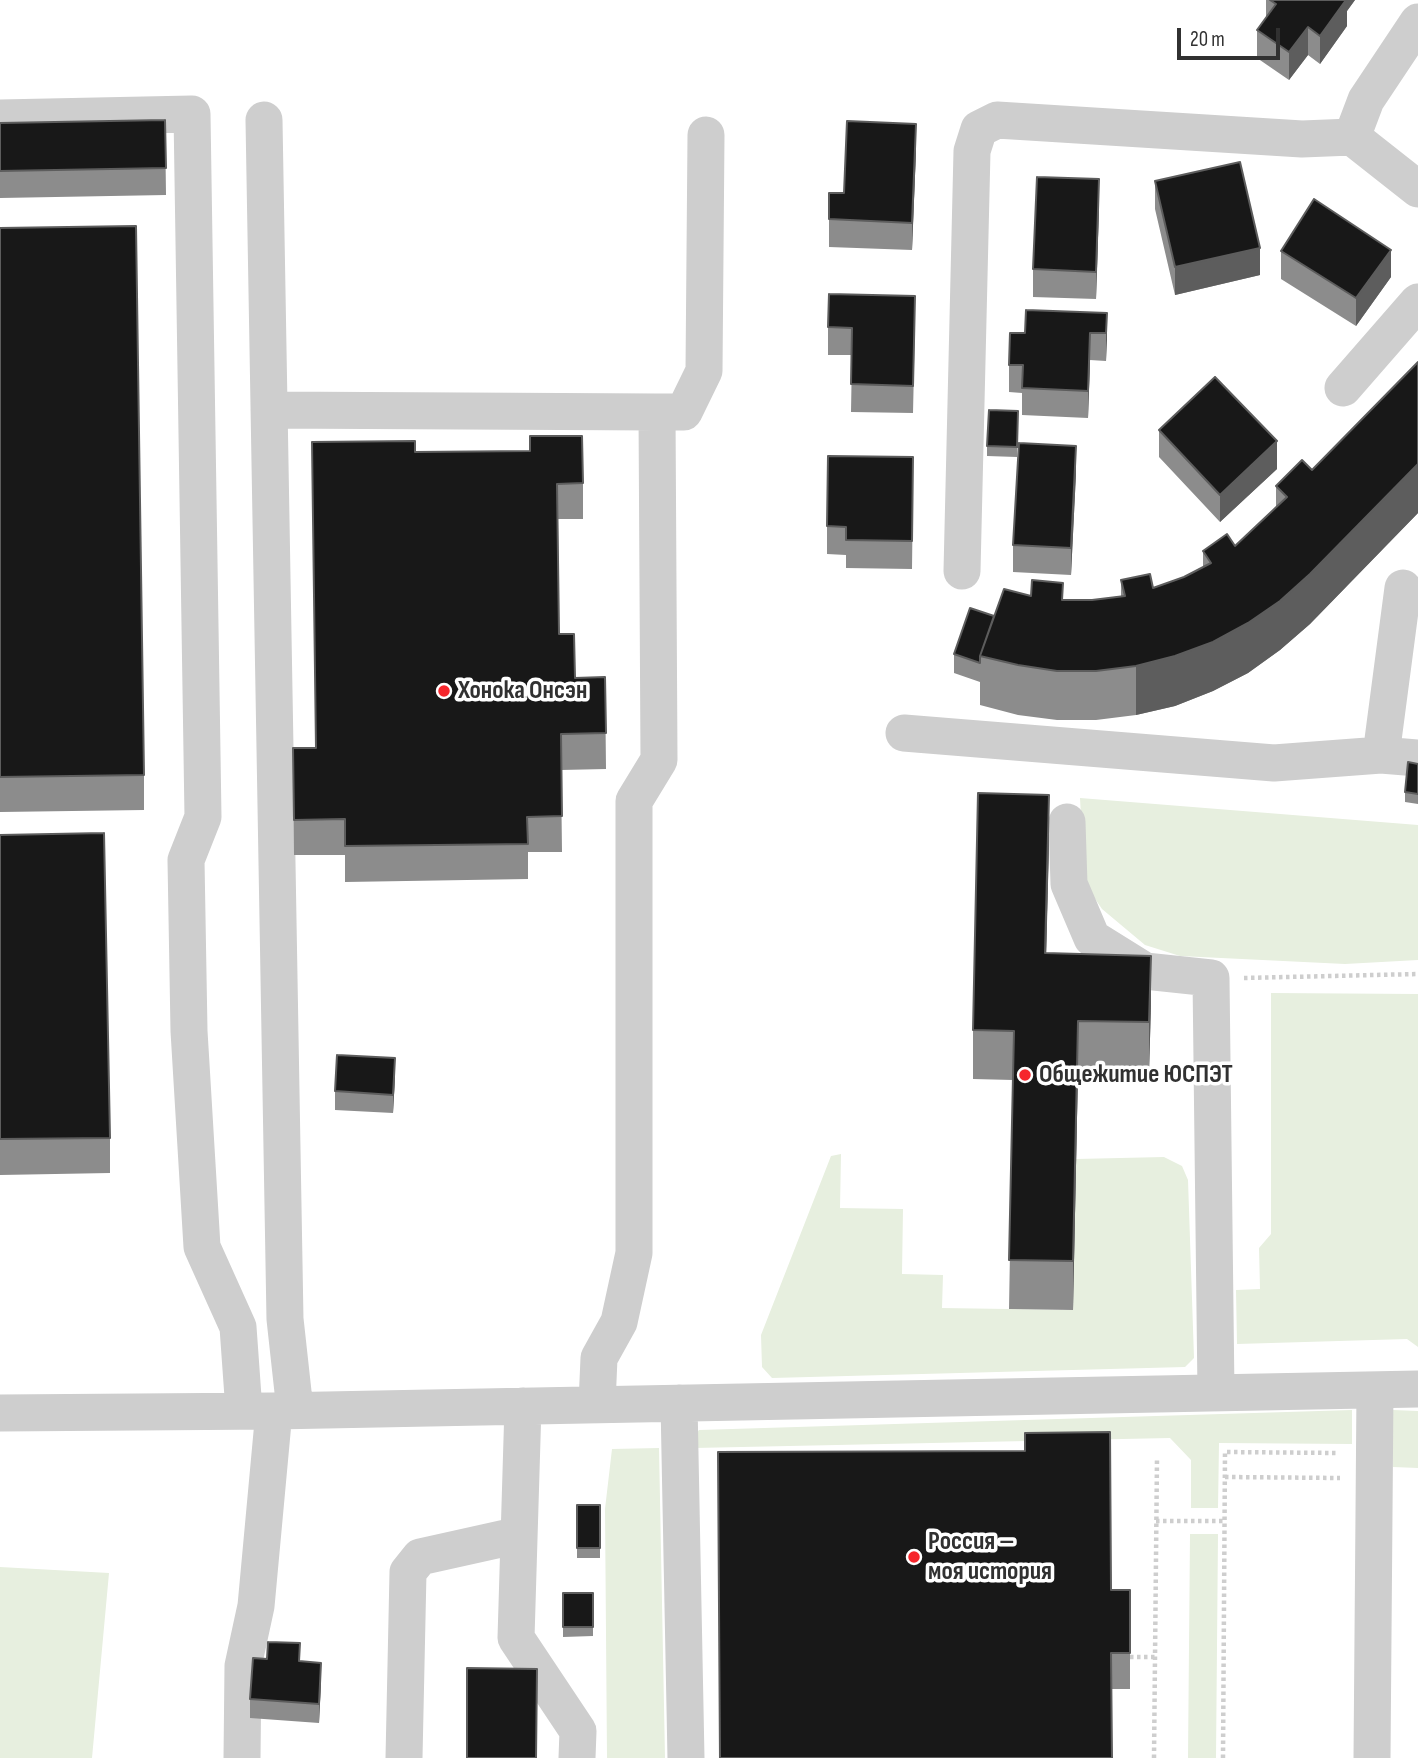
<!DOCTYPE html>
<html>
<head>
<meta charset="utf-8">
<style>
  body { margin:0 }
  #map { position:relative; width:1418px; height:1758px; overflow:hidden; background:#fff; font-family:"Sofia Sans Condensed",sans-serif }
  canvas { display:block }
  .scale { position:absolute; left:1177px; top:28px; width:103px; height:32px; box-sizing:border-box; border:4px solid #313131; border-top:0; padding-left:9px; font-size:21px; line-height:24px; white-space:nowrap; color:#313131; -webkit-text-stroke:5px #fff; paint-order:stroke }
</style>
</head>
<body>
<div id="map">
<canvas width="1418" height="1758"></canvas>
<div class="scale">20 m</div>
</div>
<script>
const ctx = document.querySelector('canvas').getContext('2d');
ctx.lineJoin = 'round';
function paint(path, color) { ctx.fillStyle = color; ctx.fill(path, 'evenodd'); }
const poly = rows => new Path2D(rows.map(r => 'M' + r).join(''));
function trace(path, color, width, dash) { ctx.strokeStyle = color; ctx.lineWidth = width; ctx.lineCap = dash ? 'butt' : 'round'; ctx.setLineDash(dash || []); ctx.stroke(path); }
function drawText(font, color, halo, rows, align = 'center') {
  ctx.font = font + ' "Sofia Sans Condensed",sans-serif'; ctx.lineWidth = 7; ctx.setLineDash([]); ctx.textBaseline = 'middle'; ctx.strokeStyle = halo; ctx.fillStyle = color; for (const [text, x, y, turn = 0] of rows) {
    ctx.save(); ctx.translate(x, y); ctx.rotate((+turn || 0) * Math.PI / 180); ctx.textAlign = isNaN(turn) ? turn : align; if (halo) ctx.strokeText(text, 0, 0); ctx.fillText(text, 0, 0); ctx.restore();
  }
}
const green = poly([
  [1080,798,1418,825,1418,960,1345,964,1180,956,1145,945,1102,909,1089,890,1084,872],
  [1271,993,1418,994,1418,1347,1407,1339,1237,1344,1236,1290,1260,1289,1259,1248,1271,1234],
  [841,1154,840,1208,903,1209,902,1274,943,1275,942,1308,1073,1310,1076,1159,1164,1157,1182,1166,1188,1180,1194,1358,1185,1367,772,1378,762,1367,761,1335,831,1156],
  [1352,1410,1352,1444,1219,1443,1218,1508,1191,1508,1191,1460,1170,1438,694,1448,694,1436,699,1430],
  [1393,1410,1418,1411,1418,1468,1393,1467],
  [659,1448,665,1758,607,1758,605,1509,612,1449],
  [1190,1534,1218,1534,1216,1758,1188,1758],
  [0,1567,109,1573,92,1758,0,1758]
]);
const path = poly([
  [1244,978,1418,974],
  [1225,1477,1340,1478],
  [1156,1521,1225,1521],
  [1130,1657,1155,1657],
  [1154,1758,1157,1459],
  [1223,1758,1225,1452,1338,1453]
]);
const minor = poly([
  [0,118,192,114,203,817,186,860,189,1031,202,1247,238,1327,244,1411],
  [264,120,285,1319,295,1410],
  [1352,137,1366,100,1418,22],
  [1343,388,1418,302],
  [269,410,657,412,659,760,634,801,634,1253,619,1322,599,1358,597,1404],
  [657,412,684,412,704,371,706,135],
  [962,571,972,151,979,129,997,120,1302,139,1352,137,1418,189],
  [904,733,1274,763,1381,755,1418,758],
  [1381,755,1403,588],
  [1067,822,1069,884,1092,938,1145,971,1211,978,1216,1393],
  [679,1403,686,1758],
  [523,1406,516,1638,578,1731,577,1758],
  [0,1413,274,1411,1418,1389],
  [242,1758,243,1666,256,1606,274,1411],
  [404,1758,408,1572,420,1557,519,1535],
  [1372,1758,1375,1390]
]);
const wall = poly([
  [1266,0,1355,0,1347,11,1347,26,1320,64,1308,55,1289,80,1257,58,1257,30,1266,19],
  [165,120,166,195,0,198,0,123],
  [916,151,912,250,829,247,829,219,844,193],
  [1155,181,1260,275,1175,295,1155,209],
  [1099,207,1096,299,1033,297,1033,269],
  [0,228,144,775,144,810,0,812],
  [1281,251,1391,277,1356,326,1281,279],
  [1107,313,1106,361,1090,360,1088,418,1022,415,1022,393,1009,392,1009,365,1025,333],
  [915,323,913,413,851,412,852,355,828,355,828,327],
  [1418,362,1418,513,1310,624,1280,650,1248,673,1213,691,1175,706,1136,715,1096,720,1057,720,1018,715,980,705,980,682,954,673,954,654,994,616,1063,600,1092,600,1121,596,1121,580,1153,588,1184,577,1203,567,1203,551,1235,546,1276,507,1276,486,1312,470],
  [1018,411,1017,457,987,456,987,446],
  [1159,430,1277,469,1220,522,1159,457],
  [415,452,583,483,583,519,558,519,559,634,575,678,605,677,606,769,561,770,562,852,528,852,528,879,345,882,345,855,294,855,293,748,315,748],
  [1076,473,1071,575,1013,572,1013,545],
  [913,485,912,569,846,568,846,555,827,554,827,526],
  [1418,764,1418,804,1405,802,1405,792],
  [0,835,110,1138,110,1173,0,1175],
  [1049,844,1046,953,1151,1005,1149,1072,1078,1070,1073,1310,1009,1309,1013,1080,973,1079,973,1030],
  [395,1077,393,1113,335,1110,335,1091],
  [577,1505,600,1505,600,1558,577,1558],
  [1111,1590,1130,1653,1130,1689,1112,1689],
  [563,1593,593,1593,593,1636,563,1637],
  [300,1661,321,1681,319,1723,250,1718,250,1699]
]);
const shadedWall = poly([
  [1339,0,1355,0,1347,11,1347,26,1320,64,1320,36],
  [1308,27,1308,55,1289,80,1289,52],
  [916,124,916,151,912,250,912,223],
  [1099,179,1099,207,1096,299,1096,272],
  [1260,248,1260,275,1175,295,1175,267],
  [1391,250,1391,277,1356,326,1356,298],
  [1107,313,1107,340,1106,361,1106,333],
  [1090,333,1090,360,1088,418,1088,391],
  [1277,441,1277,469,1220,522,1220,495],
  [1076,446,1076,473,1071,575,1071,548],
  [1418,464,1418,513,1310,624,1280,650,1248,673,1213,691,1175,706,1136,715,1136,666],
  [1049,795,1049,844,1045,1002,1045,953],
  [1151,956,1151,1005,1149,1072,1149,1022],
  [1078,1021,1078,1070,1073,1310,1073,1261],
  [395,1058,395,1077,393,1113,393,1095],
  [321,1663,321,1681,319,1723,319,1704]
]);
const building = poly([
  [1270,0,1346,0,1320,36,1308,27,1289,52,1257,30,1276,4,1270,0],
  [165,120,166,168,0,171,0,123,165,120],
  [847,121,916,124,912,223,829,219,829,193,844,193,847,121],
  [1240,162,1260,248,1175,267,1155,181,1240,162],
  [1037,177,1099,179,1096,272,1033,269,1037,177],
  [1314,199,1391,250,1356,298,1281,251,1314,199],
  [136,226,144,775,0,777,0,228,136,226],
  [829,294,915,296,913,386,851,384,852,328,828,327,829,294],
  [1026,310,1107,313,1106,333,1090,333,1088,391,1022,388,1023,365,1009,365,1010,333,1025,333,1026,310],
  [1418,362,1418,464,1310,574,1280,601,1248,623,1213,642,1175,656,1136,666,1096,671,1057,671,1018,665,980,656,1004,589,1031,596,1032,580,1063,583,1062,600,1092,600,1125,596,1121,580,1150,574,1153,588,1184,577,1211,563,1203,551,1227,534,1235,546,1287,497,1276,486,1302,460,1312,470,1418,362],
  [1215,377,1277,441,1220,495,1159,430,1215,377],
  [989,410,1018,411,1017,447,987,446,989,410],
  [530,436,582,436,583,483,557,484,559,634,574,634,575,678,605,677,606,733,561,734,562,816,527,817,528,844,345,846,345,819,294,820,293,748,316,748,312,442,415,441,415,452,530,451,530,436],
  [1019,443,1076,446,1071,548,1013,545,1019,443],
  [828,456,913,457,912,541,846,540,846,527,827,526,828,456],
  [970,608,994,616,980,656,980,663,954,654,970,608],
  [1408,762,1418,764,1418,794,1405,792,1408,762],
  [978,793,1049,795,1045,953,1151,956,1149,1022,1078,1021,1073,1261,1009,1260,1014,1031,973,1030,978,793],
  [104,833,110,1138,0,1139,0,835,104,833],
  [337,1055,395,1058,393,1095,335,1091,337,1055],
  [1110,1432,1111,1590,1130,1590,1130,1653,1111,1653,1112,1758,720,1758,718,1452,1025,1451,1025,1433,1110,1432],
  [577,1505,600,1505,600,1548,577,1548,577,1505],
  [563,1593,593,1593,593,1627,563,1627,563,1593],
  [268,1642,300,1643,299,1661,321,1663,319,1704,250,1699,253,1658,267,1659,268,1642],
  [467,1668,537,1669,536,1758,467,1758,467,1668]
]);
const markers = [
  [444,691,7,"#f6262c"],
  [1025,1075,7,"#f6262c"],
  [914,1557,7,"#f6262c"]
];
const poiNames = [
  ["Хонока Онсэн",458,691],
  ["Общежитие ЮСПЭТ",1039,1075],
  ["Россия –",928,1542],
  ["моя история",928,1572]
];
paint(green, '#e7efdf');
trace(path, '#cecece', 4.5, [3.5, 3.5]);
trace(minor, '#cecece', 37);
paint(wall, '#8c8c8c');
paint(shadedWall, '#5d5d5d');
paint(building, '#181818');
trace(building, '#5d5d5d', 2);
for (const [x, y, r, color] of markers) { const dot = new Path2D(); dot.arc(x, y, r, 0, 2 * Math.PI); ctx.fillStyle = color; ctx.fill(dot); trace(dot, '#fff', 2.5); }
drawText('bold 26px', '#313131', '#fff', poiNames, 'left');
</script>
</body>
</html>
